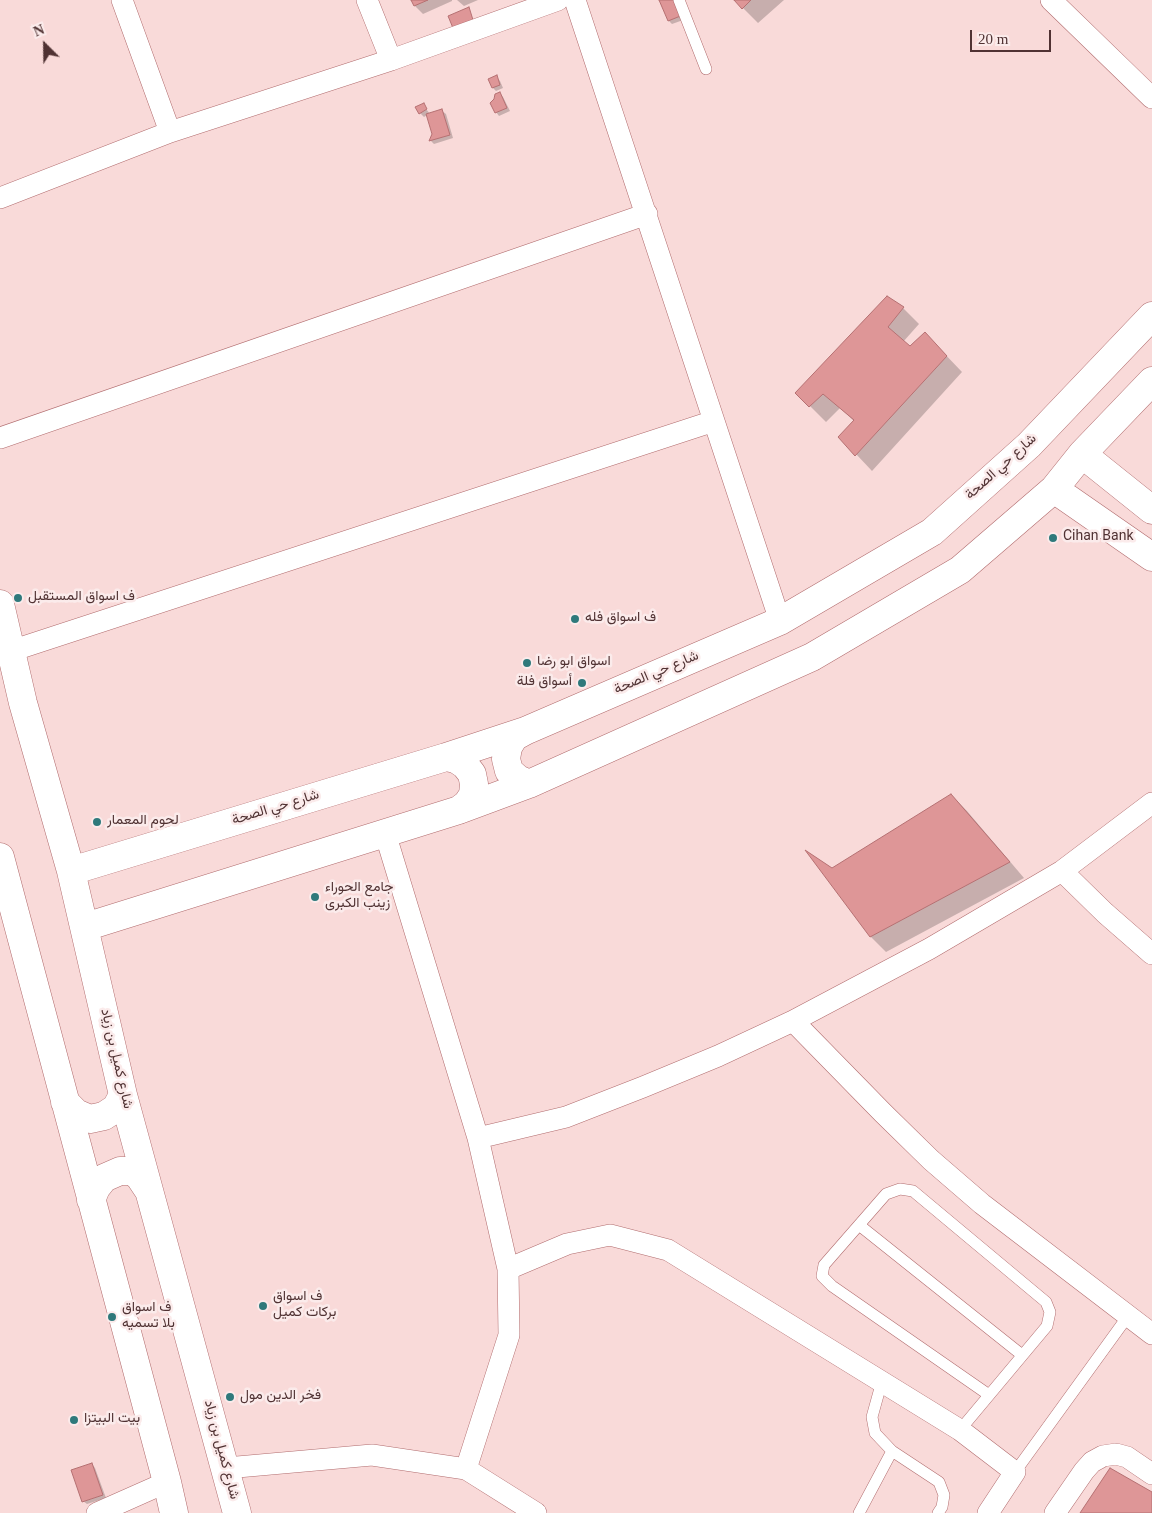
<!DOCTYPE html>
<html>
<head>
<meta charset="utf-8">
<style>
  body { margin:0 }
  #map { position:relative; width:1152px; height:1513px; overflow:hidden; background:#f9dad9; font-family:Georgia,serif }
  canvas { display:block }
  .north { position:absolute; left:20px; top:20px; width:50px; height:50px; -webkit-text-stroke:4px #fbebeb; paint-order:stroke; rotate:337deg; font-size:14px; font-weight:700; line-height:20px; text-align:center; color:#503233 }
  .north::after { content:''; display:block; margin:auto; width:18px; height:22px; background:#503233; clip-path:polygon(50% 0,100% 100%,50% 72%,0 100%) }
  .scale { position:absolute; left:970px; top:30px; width:81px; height:22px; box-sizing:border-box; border:2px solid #503233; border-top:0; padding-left:6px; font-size:15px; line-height:18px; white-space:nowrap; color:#503233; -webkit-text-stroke:4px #fbebeb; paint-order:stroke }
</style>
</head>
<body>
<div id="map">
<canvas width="1152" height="1513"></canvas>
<div class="north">N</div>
<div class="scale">20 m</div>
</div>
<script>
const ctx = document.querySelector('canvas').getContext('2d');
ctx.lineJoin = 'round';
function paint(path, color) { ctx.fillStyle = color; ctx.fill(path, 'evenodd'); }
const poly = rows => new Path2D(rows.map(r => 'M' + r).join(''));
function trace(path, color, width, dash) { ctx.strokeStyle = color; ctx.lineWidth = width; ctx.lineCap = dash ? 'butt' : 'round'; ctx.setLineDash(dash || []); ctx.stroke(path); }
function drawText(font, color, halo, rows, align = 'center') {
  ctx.font = font + ' Georgia,Vazirmatn,serif'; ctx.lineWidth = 5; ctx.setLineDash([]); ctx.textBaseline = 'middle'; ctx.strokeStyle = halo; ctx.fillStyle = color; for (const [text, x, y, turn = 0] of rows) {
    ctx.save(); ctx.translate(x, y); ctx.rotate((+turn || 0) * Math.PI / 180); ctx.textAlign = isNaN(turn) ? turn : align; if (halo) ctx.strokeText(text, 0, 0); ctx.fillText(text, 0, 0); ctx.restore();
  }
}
const shadow = poly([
  [412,0,452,0,452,1,423,14,415,6],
  [457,0,478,0,464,6],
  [660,0,686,19,672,24,669,21],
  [735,0,784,0,758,23],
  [496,77,500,81,503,88,496,91,493,88],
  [500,94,503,97,510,111,499,116,496,112],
  [423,105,430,114,442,111,446,114,453,138,434,144,431,141,434,134,427,115,424,117,420,113],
  [887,298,903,308,919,324,903,342,910,348,941,350,962,372,872,471,840,437,854,421,840,408,826,422,797,393],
  [951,795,967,811,1024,878,886,952,870,936,832,870],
  [92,1464,95,1468,106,1498,87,1504,83,1501]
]);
const building = poly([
  [411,0,428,0,414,6,411,0],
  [659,0,677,0,683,15,668,21,659,0],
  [734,0,751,0,742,9,734,0],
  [469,7,473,20,453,28,448,16,469,7],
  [497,75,500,85,492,88,488,79,497,75],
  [500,92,507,108,495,113,490,103,494,99,495,94,500,92],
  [424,103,427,109,419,114,415,107,424,103],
  [442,109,450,135,429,141,432,134,426,114,442,109],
  [887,296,904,307,888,327,910,346,925,332,947,356,855,456,838,437,854,420,823,394,809,407,795,393,887,296],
  [951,794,1010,862,870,937,805,850,832,868,951,794],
  [92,1463,103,1495,82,1502,71,1470,92,1463],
  [1110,1468,1152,1492,1152,1513,1080,1513,1110,1468]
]);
const service = poly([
  [679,0,706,69],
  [859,1225,1022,1355],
  [882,1381,872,1417,875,1433,892,1451,939,1482,944,1495,942,1507,938,1513],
  [960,1430,1047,1326,1050,1312,1046,1302,913,1191,900,1189,886,1194,824,1265,822,1276,832,1286,989,1395],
  [1015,1472,1128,1316],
  [859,1513,892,1451]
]);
const minor = poly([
  [122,0,170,132],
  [367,0,391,60],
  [575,0,780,621],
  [1051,0,1152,98],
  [0,198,170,132,391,60,558,0],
  [0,438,647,214],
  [11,651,714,421],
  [385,833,478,1138,508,1269,509,1335,466,1469],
  [1062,871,1105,913,1152,954],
  [793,1021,883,1113,931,1160,982,1204,1152,1334],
  [478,1138,566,1117,643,1087,718,1056,793,1021,929,949,1062,871,1152,803],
  [508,1269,567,1244,610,1235,668,1250,960,1430,1015,1472,988,1513],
  [226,1468,372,1455,466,1469,536,1513],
  [97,1513,167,1482],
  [1055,1513,1084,1471,1092,1462,1103,1456,1116,1454,1127,1457,1152,1474]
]);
const secondary = poly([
  [1082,454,1152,510],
  [1054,489,1152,557],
  [0,604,23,703,71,871,123,1095,237,1513],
  [525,731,514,737,508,747,506,759,509,771,518,779,529,784],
  [446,757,456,759,465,765,472,774,474,784,473,795,467,804,459,810],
  [0,857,167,1482,174,1513],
  [71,871,446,757,525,731,780,621,932,532,1029,445,1152,316],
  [85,927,459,810,529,784,812,657,960,570,1054,489,1082,454,1152,381],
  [65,1102,76,1113,90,1119,104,1116,116,1108,123,1095],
  [91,1200,96,1188,104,1178,120,1171,131,1171,139,1176,149,1191]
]);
const markers = [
  [1053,538,5,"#2f797b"],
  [18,598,5,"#2f797b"],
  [575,619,5,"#2f797b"],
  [527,663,5,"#2f797b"],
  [582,683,5,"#2f797b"],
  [97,822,5,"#2f797b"],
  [315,897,5,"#2f797b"],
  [263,1306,5,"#2f797b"],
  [112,1317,5,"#2f797b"],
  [230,1397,5,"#2f797b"],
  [74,1420,5,"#2f797b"]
];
const streetNames = [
  ["شارع حي الصحة",1002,468,-42],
  ["شارع حي الصحة",657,674,-23],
  ["شارع حي الصحة",276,809,-17],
  ["شارع كميل بن زياد",115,1059,77],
  ["شارع كميل بن زياد",220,1450,75]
];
const poiNames = [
  ["Cihan Bank",1063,538],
  ["ف اسواق المستقبل",28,598],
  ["ف اسواق فله",585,619],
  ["اسواق ابو رضا",537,663],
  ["أسواق فلة",572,683,"right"],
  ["لحوم المعمار",107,822],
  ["جامع الحوراء",325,889],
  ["زينب الكبرى",325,905],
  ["ف اسواق",273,1298],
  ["بركات كميل",273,1314],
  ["ف اسواق",122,1309],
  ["بلا تسميه",122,1325],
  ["فخر الدين مول",240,1397],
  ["بيت البيتزا",84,1420]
];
paint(shadow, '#0003');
paint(building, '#de9697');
trace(building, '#b57072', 1);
trace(service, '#b16c6e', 12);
trace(minor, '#b16c6e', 22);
trace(secondary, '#b16c6e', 29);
trace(service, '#fff', 11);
trace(minor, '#fff', 21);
trace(secondary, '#fff', 28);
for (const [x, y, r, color] of markers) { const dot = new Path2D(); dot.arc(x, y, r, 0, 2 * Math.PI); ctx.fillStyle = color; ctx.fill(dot); trace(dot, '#fbebeb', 2); }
drawText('14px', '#503233', '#fbebeb', streetNames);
drawText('14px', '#503233', '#fbebeb', poiNames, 'left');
</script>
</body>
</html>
